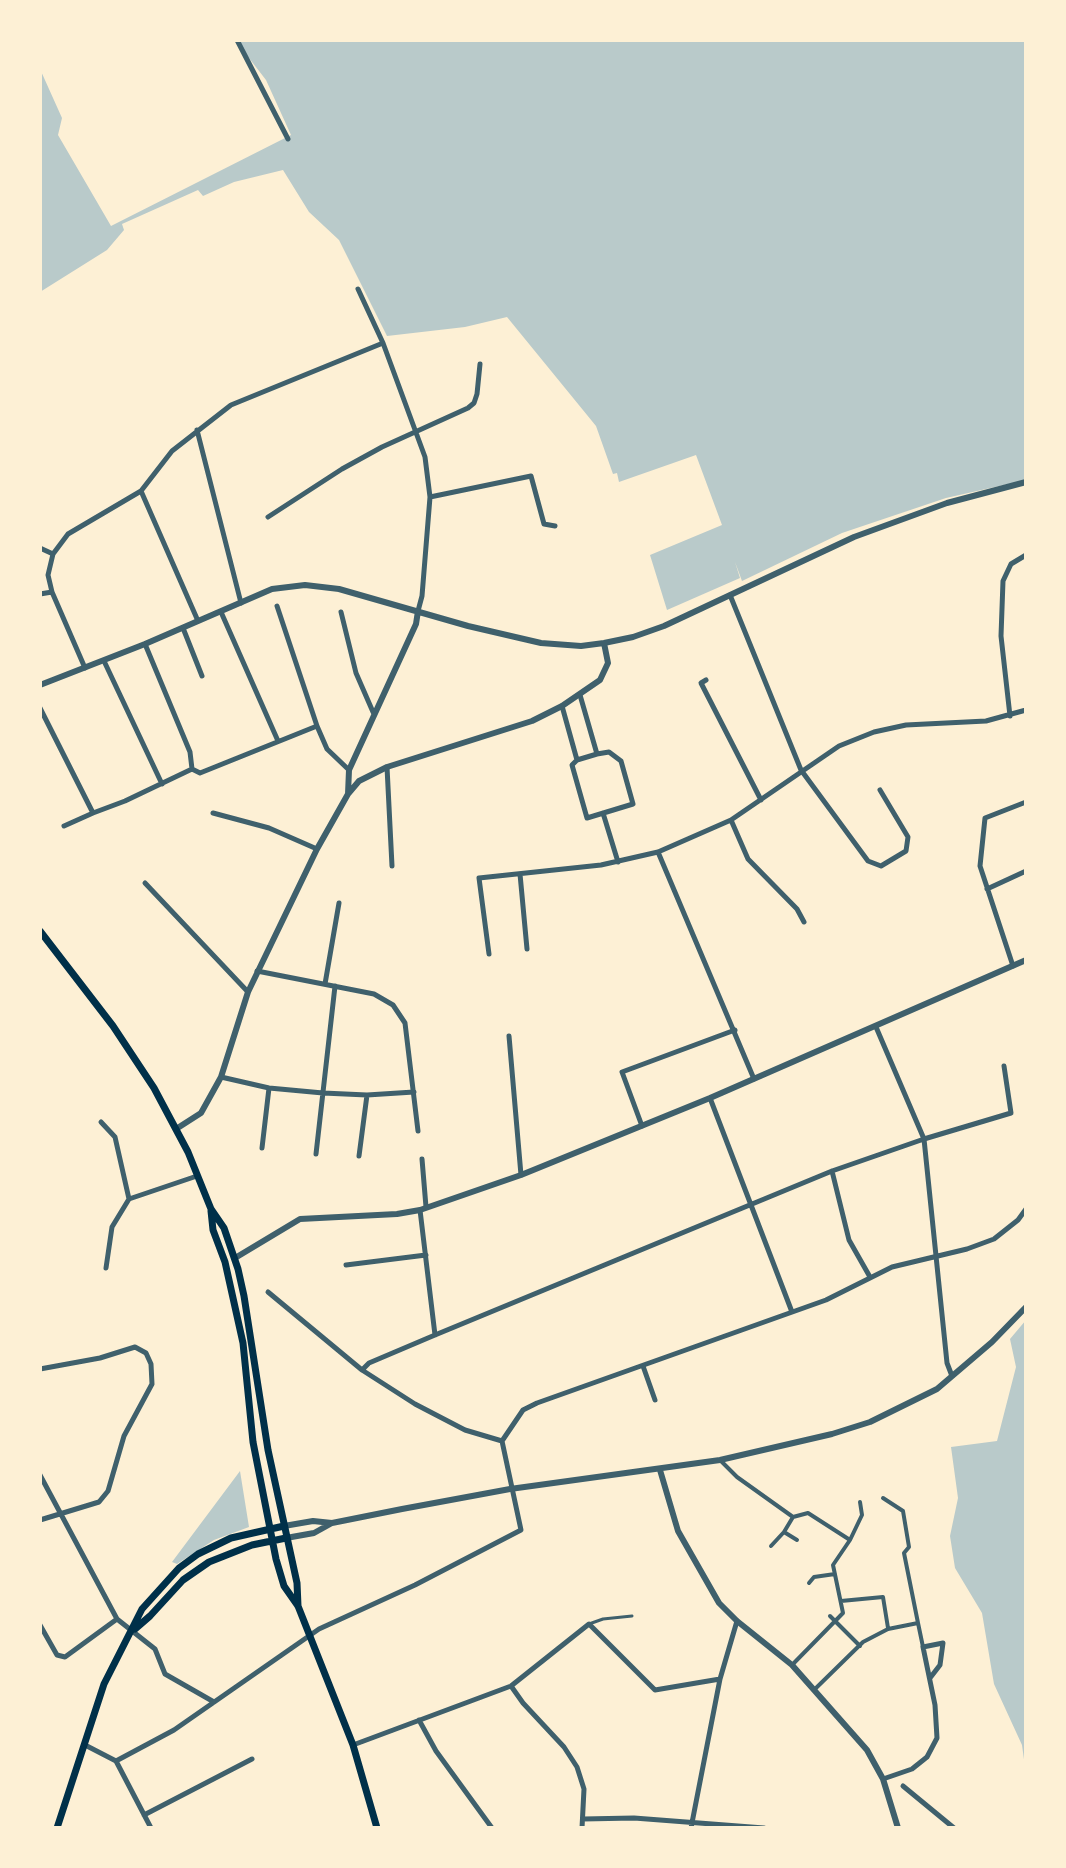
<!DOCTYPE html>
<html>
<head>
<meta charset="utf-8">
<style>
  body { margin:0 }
  #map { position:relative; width:1066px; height:1868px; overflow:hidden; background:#fdf0d5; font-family:Quicksand,sans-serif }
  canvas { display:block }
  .frame { position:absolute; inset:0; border:42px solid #fdf0d5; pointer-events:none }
</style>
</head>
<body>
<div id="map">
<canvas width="1066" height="1868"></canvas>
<div class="frame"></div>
</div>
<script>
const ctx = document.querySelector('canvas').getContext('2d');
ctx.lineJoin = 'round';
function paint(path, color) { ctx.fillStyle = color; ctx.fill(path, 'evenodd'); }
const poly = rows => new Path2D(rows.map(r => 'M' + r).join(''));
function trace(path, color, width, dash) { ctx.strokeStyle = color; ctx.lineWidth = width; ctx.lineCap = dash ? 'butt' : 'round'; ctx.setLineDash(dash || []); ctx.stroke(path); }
const green = poly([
  [235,40,1026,40,1026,480,946,498,842,533,742,581,735,562,740,578,667,610,650,555,722,525,696,455,619,482,617,473,613,474,596,426,507,317,465,327,387,336,339,240,309,212,283,170,234,182,203,196,198,190,122,224,124,230,107,250,40,292,40,69,62,118,58,135,111,226,291,135,266,80],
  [1026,1320,1024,1632,1026,1774,1022,1745,994,1684,982,1613,955,1568,950,1536,958,1498,951,1447,997,1441,1016,1367,1010,1339],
  [240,1471,249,1527,214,1540,177,1564,172,1562]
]);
const service = poly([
  [589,1624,603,1619,632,1616]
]);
const pedestrian = poly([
  [721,1461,737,1477,793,1517,808,1513,850,1540],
  [793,1517,784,1532,797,1540],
  [771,1546,784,1532],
  [809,1583,814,1577,835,1574],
  [841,1601,883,1597,888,1628],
  [830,1616,860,1646],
  [918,1623,923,1647],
  [792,1665,843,1613,833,1565,850,1540,862,1515,860,1502],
  [815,1689,863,1642,888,1629,918,1623,904,1553,909,1547,903,1511,883,1498]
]);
const minor = poly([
  [237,40,288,139],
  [358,289,383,343,425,457,430,497,422,596,418,611],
  [197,430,241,603],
  [141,491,198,621],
  [430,497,531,476,544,524,555,526],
  [268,517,342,469,382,447,468,408,474,403,477,394,480,364],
  [40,548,53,554,68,534,141,491,172,451,231,405,383,343],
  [52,592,48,575,53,554],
  [40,594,52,592,85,668],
  [730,595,801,770,868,861,881,866,906,851,908,837,880,790],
  [277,606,317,726,327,749,349,770],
  [221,612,278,741],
  [341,612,356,673,373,712],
  [183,628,202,676],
  [104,661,162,784],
  [706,680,701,683,761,800],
  [562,706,577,760,597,754,580,695],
  [40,708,93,813,125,801,192,769,190,752,145,644],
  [1010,716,1001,636,1003,581,1011,564,1026,555],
  [577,760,572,765,587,818,633,804,621,761,609,752,597,754],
  [387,767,392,866],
  [192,769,200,773,317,726],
  [213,813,269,828,317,849],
  [603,813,618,862],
  [731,820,748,859,797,909,804,922],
  [64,826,93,813],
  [658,852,754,1079],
  [520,874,527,949],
  [145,883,248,992],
  [987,889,1026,871],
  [489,954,479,878,601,865,658,852,731,820,839,746,874,732,906,725,986,721,1026,710],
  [1013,966,980,866,985,818,1026,802],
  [257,971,374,994,393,1005,405,1023,418,1131],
  [325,984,339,903],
  [876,1027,924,1139,947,1363,952,1376],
  [509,1036,521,1175],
  [221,1077,269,1088,323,1093,367,1095,414,1092],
  [710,1098,792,1312],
  [101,1122,115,1137,129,1199],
  [642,1126,622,1072,735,1030],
  [262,1148,269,1088],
  [316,1154,335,986],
  [359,1156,367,1095],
  [422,1159,426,1207],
  [832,1171,849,1240,870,1277],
  [420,1210,435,1335],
  [346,1265,426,1255],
  [106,1268,112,1227,129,1199,197,1176],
  [643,1366,655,1400],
  [40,1369,100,1358,135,1347,146,1353,151,1364,152,1384,124,1436,108,1491,99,1502,40,1520],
  [362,1370,369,1363,435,1335,832,1171,924,1139,1011,1113,1004,1066],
  [502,1441,523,1410,537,1403,826,1300,892,1267,967,1249,994,1239,1018,1220,1026,1209],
  [40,1475,117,1619,155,1649,165,1674,214,1702],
  [40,1625,57,1655,65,1657,117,1619],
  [511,1686,523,1703,564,1747,577,1767,584,1789,582,1828],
  [419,1720,436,1751,492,1828],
  [85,1745,116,1761,174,1730,319,1629,415,1585,521,1530,502,1441,465,1430,415,1404,362,1370,268,1292],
  [353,1745,511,1686,589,1624,655,1690,720,1679],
  [116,1761,151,1828],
  [883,1779,912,1769,927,1757,937,1738,935,1705,923,1647,943,1643,940,1665,930,1678],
  [903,1786,954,1828],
  [144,1815,252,1759],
  [583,1819,634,1818,764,1828],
  [691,1828,720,1679,737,1621]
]);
const tertiary = poly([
  [40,685,145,644,272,589,305,585,339,589,468,626,541,643,581,646,604,643,633,637,664,626,854,537,947,503,1026,482],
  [348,794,359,781,387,767,532,721,562,706,600,680,608,663,604,643],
  [176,1129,201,1113,221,1077,248,992,317,849,348,794,349,770,416,624,418,611],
  [235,1258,300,1219,397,1214,420,1210,521,1175,710,1098,1026,960],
  [660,1470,678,1531,719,1603,737,1621,792,1665,867,1750,883,1779,898,1828],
  [284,1526,313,1521,332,1523],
  [286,1538,314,1533,332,1523,402,1509,510,1489,720,1460,832,1434,870,1422,937,1389,992,1342,1026,1307]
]);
const secondary = poly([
  [40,931,113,1026,154,1088,188,1152,211,1209,224,1228,238,1269,244,1296,268,1450,297,1583,298,1606],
  [211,1211,213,1230,225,1262,243,1343,253,1442,276,1559,284,1586,298,1606,353,1745,377,1828],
  [135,1629,150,1616,183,1580,209,1562,252,1545,286,1538],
  [57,1828,104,1684,142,1609,179,1568,198,1554,231,1538,284,1526]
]);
paint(green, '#b9caca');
trace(service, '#3f606c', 3);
trace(pedestrian, '#3f606c', 4);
trace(minor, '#3f606c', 5);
trace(tertiary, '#3f606c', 6);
trace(secondary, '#003049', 7);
</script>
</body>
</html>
